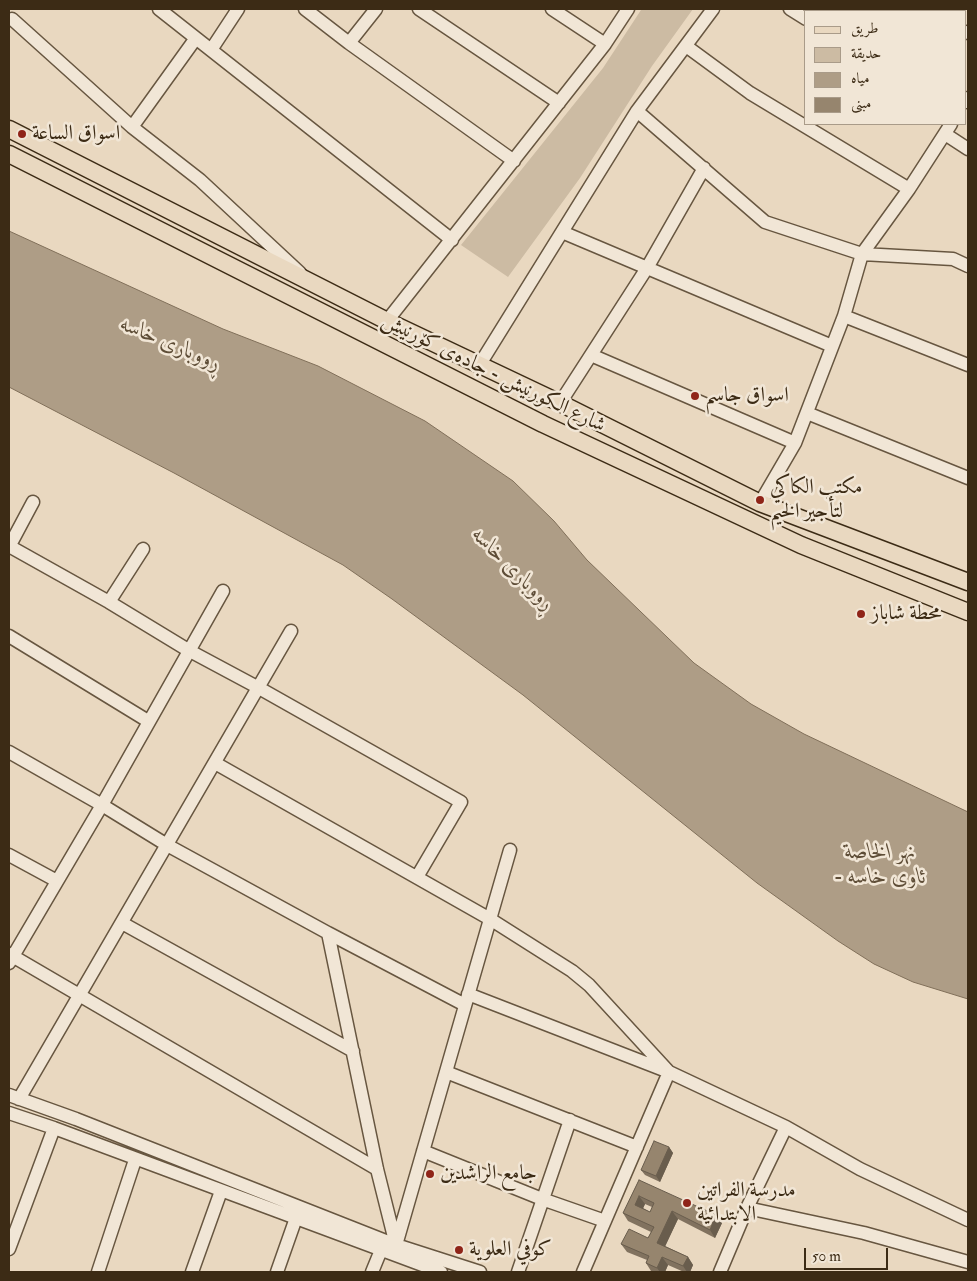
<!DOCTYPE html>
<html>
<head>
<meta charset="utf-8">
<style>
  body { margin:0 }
  #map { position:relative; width:977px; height:1281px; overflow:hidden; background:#e9d8c0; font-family:"IM FELL Double Pica",Amiri,serif }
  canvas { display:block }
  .frame { position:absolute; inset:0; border:10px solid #3c2b15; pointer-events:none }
  .legend { position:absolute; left:804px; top:10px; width:162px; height:115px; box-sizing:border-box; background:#f1e6d6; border:1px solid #a99b89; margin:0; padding:6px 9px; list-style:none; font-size:15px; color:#3c2b15 }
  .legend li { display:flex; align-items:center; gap:10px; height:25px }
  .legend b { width:25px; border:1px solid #a99b89 }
  .scale { position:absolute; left:804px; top:1248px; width:84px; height:22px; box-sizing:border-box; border:2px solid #3c2b15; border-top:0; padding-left:6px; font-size:15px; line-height:18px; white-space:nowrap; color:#3c2b15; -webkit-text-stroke:4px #f1e6d6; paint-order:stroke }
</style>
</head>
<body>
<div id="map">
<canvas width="977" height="1281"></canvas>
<div class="frame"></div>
<ul class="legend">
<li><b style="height:6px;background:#e9d8c0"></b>طريق</li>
<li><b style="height:14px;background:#ccbba3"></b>حديقة</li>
<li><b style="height:14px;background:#ae9d86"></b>مياه</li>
<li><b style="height:14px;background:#96856e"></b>مبنى</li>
</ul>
<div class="scale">50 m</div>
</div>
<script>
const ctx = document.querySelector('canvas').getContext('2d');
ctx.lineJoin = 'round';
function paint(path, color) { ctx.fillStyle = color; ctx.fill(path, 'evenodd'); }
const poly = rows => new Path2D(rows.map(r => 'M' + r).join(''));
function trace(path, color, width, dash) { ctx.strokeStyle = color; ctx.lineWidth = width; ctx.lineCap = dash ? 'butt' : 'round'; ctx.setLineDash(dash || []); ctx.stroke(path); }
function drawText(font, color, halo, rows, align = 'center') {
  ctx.font = font + ' "IM FELL Double Pica",Amiri,serif'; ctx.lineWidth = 5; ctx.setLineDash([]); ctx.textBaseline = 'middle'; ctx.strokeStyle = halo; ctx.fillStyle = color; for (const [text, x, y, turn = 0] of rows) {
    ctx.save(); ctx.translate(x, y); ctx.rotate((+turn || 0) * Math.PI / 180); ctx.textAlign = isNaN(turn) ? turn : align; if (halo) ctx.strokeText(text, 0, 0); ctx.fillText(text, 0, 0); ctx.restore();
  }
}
const green = poly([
  [641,10,693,9,652,66,580,178,508,277,461,245,603,68]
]);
const water = poly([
  [9,231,223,329,318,366,425,421,513,481,554,521,587,560,694,663,751,704,804,734,968,812,968,999,913,982,874,964,838,941,757,883,523,695,392,599,343,565,174,473,9,387,9,231]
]);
const minor = poly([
  [159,9,452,240],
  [305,9,349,43,514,161],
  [419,9,559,103],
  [552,9,605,44],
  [790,9,806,19],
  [927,9,931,11],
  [12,19,132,127,196,38],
  [966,32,968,33],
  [349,43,376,9],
  [686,46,750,93,909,189],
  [211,50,238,9],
  [966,102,968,98],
  [637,111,765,222,862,254,953,259,968,266],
  [132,127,200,180,300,273],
  [945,134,968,149],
  [562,232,832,346],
  [844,316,968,365],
  [387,321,605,44,628,9],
  [591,355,795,443],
  [480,364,637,111,713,9],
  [560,403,647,268,704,168],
  [807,413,968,478],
  [760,503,795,443,844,316,862,254,909,189,951,124],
  [9,546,109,602,188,650,259,688,461,802,417,877],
  [9,547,33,502],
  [109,602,143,549],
  [9,636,148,721],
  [9,752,102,805,167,845,328,933,377,1169,396,1245],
  [215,763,490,919,572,971,589,985,669,1072,583,1272],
  [9,855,57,881],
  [122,923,353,1051],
  [328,933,465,1005],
  [9,954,377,1169],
  [9,963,102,805,223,591],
  [468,994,669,1072,786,1127,860,1169,968,1220],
  [446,1072,637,1147],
  [9,1095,76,1119,396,1245,480,1272],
  [19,1099,291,631],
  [9,1113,54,1128,441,1272],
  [423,1151,542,1199,605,1221],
  [747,1208,864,1233,968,1262],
  [396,1245,510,850],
  [9,1249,54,1128],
  [98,1272,135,1160],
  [192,1272,221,1191],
  [277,1272,296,1218],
  [372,1272,381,1250],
  [518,1272,570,1120],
  [720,1272,747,1208,786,1127]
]);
const major = poly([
  [9,129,387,321,560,403,760,503,968,582],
  [9,154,543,424,801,545,968,612]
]);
const wall = poly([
  [669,1147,673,1153,660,1182,645,1175,641,1170],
  [639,1180,722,1223,715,1238,678,1219,665,1246,688,1257,693,1265,690,1272,684,1272,668,1265,665,1272,654,1272,651,1271,646,1263,647,1260,627,1252,621,1244,648,1238,651,1232,628,1221,623,1213],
  [645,1204,652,1207,650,1212,643,1208]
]);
const shadedWall = poly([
  [669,1147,673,1153,660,1182,656,1176],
  [639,1196,645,1204,641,1213,635,1205],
  [672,1211,678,1219,663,1251,657,1243],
  [716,1215,722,1223,715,1238,710,1230],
  [662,1257,668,1265,665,1272,660,1272,657,1268],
  [688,1257,693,1265,690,1272,687,1272,683,1266]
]);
const building = poly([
  [654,1141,669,1147,656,1176,641,1170,654,1141],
  [639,1180,716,1215,710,1230,672,1211,657,1243,688,1257,683,1266,662,1257,657,1268,646,1263,649,1256,621,1244,629,1229,648,1238,654,1227,623,1213,639,1180],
  [639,1196,654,1203,650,1212,635,1205,639,1196]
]);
const markers = [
  [22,134,5,"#8f2418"],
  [695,396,5,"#8f2418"],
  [760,500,5,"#8f2418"],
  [861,614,5,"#8f2418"],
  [430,1174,5,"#8f2418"],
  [687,1203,5,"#8f2418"],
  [459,1250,5,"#8f2418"]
];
const poiNames = [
  ["اسواق الساعة",32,134],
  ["اسواق جاسم",705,396],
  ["مكتب الكاكي",770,488],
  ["لتأجير الخيم",770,512],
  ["محطة شاباز",871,614],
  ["جامع الراشدين",440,1174],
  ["مدرسة الفراتين",697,1191],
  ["الابتدائية",697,1215],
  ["كوفي العلوية",469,1250]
];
const streetNames = [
  ["شارع الكورنيش - جادەی کۆرنیش",493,374,26]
];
const waterNames = [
  ["ڕووباری خاسە",170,345,23],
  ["ڕووباری خاسە",512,570,45],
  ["نهر الخاصة",880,853],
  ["- ئاوی خاسە",880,878]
];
paint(green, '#ccbba3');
paint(water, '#ae9d86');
trace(water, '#806f59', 1);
trace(minor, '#675640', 15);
trace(major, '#3c2b15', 19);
trace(minor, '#f1e6d6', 12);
trace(major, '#e9d8c0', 16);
paint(wall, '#81725f');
paint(shadedWall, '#695d4d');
paint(building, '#96856e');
trace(building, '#695d4d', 1);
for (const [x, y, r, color] of markers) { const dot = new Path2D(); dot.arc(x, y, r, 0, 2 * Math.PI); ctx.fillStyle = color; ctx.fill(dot); trace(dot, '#f1e6d6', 2); }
drawText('21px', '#3c2b15', '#f1e6d6', poiNames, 'left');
drawText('21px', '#3c2b15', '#f1e6d6', streetNames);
drawText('italic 22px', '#5e4d37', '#f1e6d6', waterNames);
</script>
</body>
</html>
